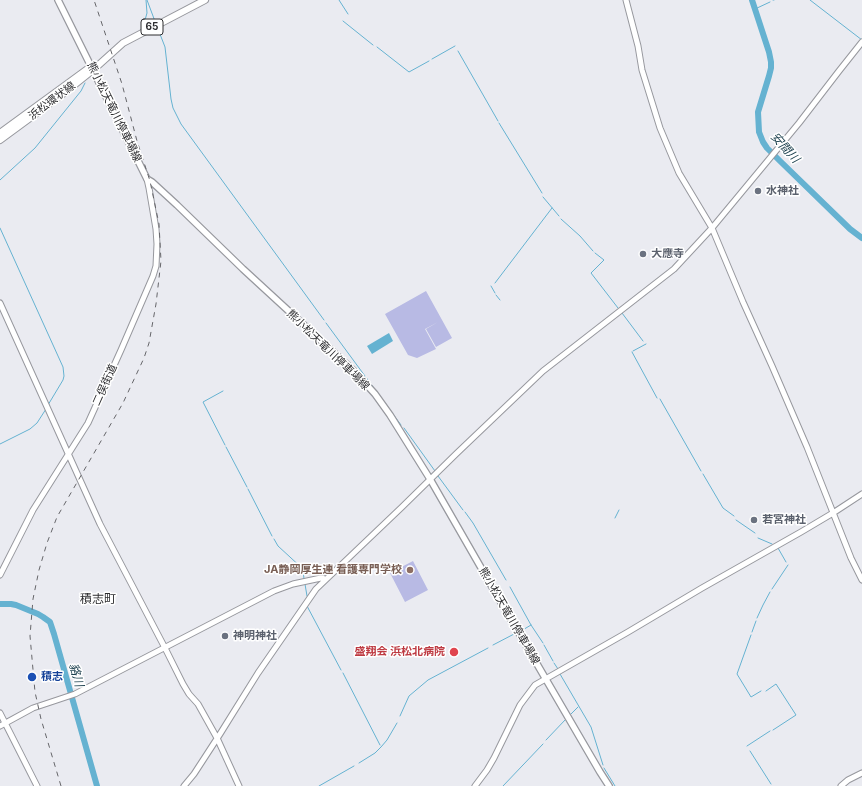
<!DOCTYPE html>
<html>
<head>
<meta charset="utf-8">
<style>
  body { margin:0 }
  canvas { display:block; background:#eaebf1 }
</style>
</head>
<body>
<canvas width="862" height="786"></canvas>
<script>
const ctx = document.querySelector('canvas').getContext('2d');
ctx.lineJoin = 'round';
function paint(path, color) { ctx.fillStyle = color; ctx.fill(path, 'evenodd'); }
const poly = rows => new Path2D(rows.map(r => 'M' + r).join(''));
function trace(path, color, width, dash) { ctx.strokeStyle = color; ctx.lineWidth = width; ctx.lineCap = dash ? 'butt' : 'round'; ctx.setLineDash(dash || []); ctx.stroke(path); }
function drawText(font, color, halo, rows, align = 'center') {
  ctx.font = font + ' Inter,"Noto Sans JP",sans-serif'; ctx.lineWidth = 3; ctx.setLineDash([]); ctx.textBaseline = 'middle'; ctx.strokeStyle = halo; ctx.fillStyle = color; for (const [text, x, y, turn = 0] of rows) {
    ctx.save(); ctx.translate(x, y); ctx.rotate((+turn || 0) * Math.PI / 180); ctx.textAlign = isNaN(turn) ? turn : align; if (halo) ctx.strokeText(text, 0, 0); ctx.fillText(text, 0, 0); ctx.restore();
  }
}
const green = poly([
  [426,291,452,338,436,347,426,329,438,322,425,329,436,349,417,358,408,355,385,314],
  [413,561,428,590,405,602,390,573]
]);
const water = poly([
  [389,333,393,341,372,354,367,346]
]);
const stream = poly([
  [147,0,156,24],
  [339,0,348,14],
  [773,0,774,0],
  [810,0,862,40],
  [755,9,770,2],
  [343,21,373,45],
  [143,23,145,20,147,13,146,0],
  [158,29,165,47,171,99,173,108,181,124,324,320],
  [377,47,409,72,429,61],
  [458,51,498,121],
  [432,59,455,46],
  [499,123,542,193],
  [0,180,35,148,81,91,85,83],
  [543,197,559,216],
  [561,219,580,236,593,251],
  [0,228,63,367,64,376,63,380,48,405],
  [595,253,604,260,591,273,618,308],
  [495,283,552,208],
  [491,286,495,293],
  [496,295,500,300],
  [622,313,643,341],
  [326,323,401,425],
  [633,351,646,344],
  [632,352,657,398],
  [223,391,203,402,225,445],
  [660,399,701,471],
  [404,428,435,471],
  [0,444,30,429,37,423,46,409],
  [226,447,247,487],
  [703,474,723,508,734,516],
  [438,476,463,510],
  [248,489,272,536],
  [465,512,473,523,506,580],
  [615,518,619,510],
  [736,520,755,533],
  [758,538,772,544],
  [274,539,278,546,303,569,304,579],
  [778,548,786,562],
  [305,584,307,596],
  [510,587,531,625,543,643],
  [772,589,788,565],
  [307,606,341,670],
  [757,618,763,605,770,592],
  [521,631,531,625],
  [752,632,756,621],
  [751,635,737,674,751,697,761,691],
  [493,645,516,633],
  [544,645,553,661],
  [554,663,558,669],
  [343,673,380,745],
  [560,674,591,727,603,765],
  [766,691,776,684,796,715,773,730],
  [571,714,578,707],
  [400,716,409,696,428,680,488,648],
  [546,740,566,719],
  [747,746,770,731],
  [750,751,771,784],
  [359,763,375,753,381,747,387,740,397,723],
  [604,768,615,786],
  [319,786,354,766],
  [503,786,543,744]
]);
const river = poly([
  [752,0,769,52,771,62,771,68,769,76,758,112,759,132,763,142,767,148,780,161,850,229,862,238],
  [0,604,11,604,16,605,38,614,43,617,50,622,54,634,97,786]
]);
const tertiary = poly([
  [626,0,638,46,642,70,660,128,679,173,712,228,743,302,772,366,807,447,851,558,862,580],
  [0,303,100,524,165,648,183,684,189,694,198,704,217,738,239,786],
  [0,575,33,510,88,423,121,350,153,276,156,266,157,244,156,229,149,188,147,179],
  [0,713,37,786],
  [0,726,33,708,75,694,274,591,293,584,321,578,325,579],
  [184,786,194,774,220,734,258,673,316,589,402,507,456,454,543,371,674,269,712,228,799,123,839,71,862,42],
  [475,786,487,770,494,758,520,705,535,685,628,632,702,588,801,532,833,513,862,494],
  [841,786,848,780,862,773]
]);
const secondary = poly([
  [58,0,147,179,152,182,177,205,243,269,355,372,375,394,390,415,430,479,495,592,600,772,609,786]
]);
const primary = poly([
  [0,133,89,68],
  [0,140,68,90,93,70,123,43,205,0]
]);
const rail = poly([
  [61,786,41,719,35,692,30,636,33,599,39,570,47,543,57,517,123,403,144,358,149,343,156,304,161,261,159,224,150,181,137,141,122,84,94,0]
]);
const markers = [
  [758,191,4,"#6b7280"],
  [643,254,4,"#6b7280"],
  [754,520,4,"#6b7280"],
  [410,570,4,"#8d6e63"],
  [225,636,4,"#6b7280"],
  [454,652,5,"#e0444e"],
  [32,677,5,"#1a4fb4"]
];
const shields = [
  [152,27,22]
];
const shieldNames = [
  ["65",152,27]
];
const streetNames = [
  ["浜松環状線",52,101,-37],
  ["熊小松天竜川停車場線",114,112,64],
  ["熊小松天竜川停車場線",328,350,44],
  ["二俣街道",105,385,-66],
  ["熊小松天竜川停車場線",509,616,60]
];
const worshipNames = [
  ["水神社",766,191],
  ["大應寺",651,254],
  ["若宮神社",762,520],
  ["神明神社",233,636]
];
const educationNames = [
  ["JA静岡厚生連 看護専門学校",402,570]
];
const healthNames = [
  ["盛翔会 浜松北病院",445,652]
];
const transitNames = [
  ["積志",41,677]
];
const waterNames = [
  ["安間川",785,148,48],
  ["貉川",76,675,74]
];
const neighbourhoodNames = [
  ["積志町",98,599]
];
paint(green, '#b8bae4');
paint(water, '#65b2d1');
trace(stream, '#65b2d1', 1);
trace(river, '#65b2d1', 6);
trace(tertiary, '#97989e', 7);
trace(secondary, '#97989e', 8);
trace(primary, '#97989e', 8);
trace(tertiary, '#fff', 5);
trace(secondary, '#fff', 5.5);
trace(primary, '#fff', 6);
trace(rail, '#656569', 1, [5, 5]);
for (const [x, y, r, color] of markers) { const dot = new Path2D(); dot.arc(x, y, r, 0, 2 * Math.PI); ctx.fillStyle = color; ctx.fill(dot); trace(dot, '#fff', 1.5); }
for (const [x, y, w] of shields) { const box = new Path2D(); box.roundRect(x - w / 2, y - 8, w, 16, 3); ctx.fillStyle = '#fff'; ctx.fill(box); trace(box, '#2c2c2f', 1); }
drawText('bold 10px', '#2c2c2f', null, shieldNames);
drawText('11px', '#2c2c2f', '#fff', streetNames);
drawText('bold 11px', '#5b616d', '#fff', worshipNames, 'left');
drawText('bold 11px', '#785e54', '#fff', educationNames, 'right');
drawText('bold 11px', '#be3a42', '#fff', healthNames, 'right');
drawText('bold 11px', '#164399', '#fff', transitNames, 'left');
drawText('italic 12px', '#1b3f4d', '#fff', waterNames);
drawText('12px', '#2c2c2f', '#fff', neighbourhoodNames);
</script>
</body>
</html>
